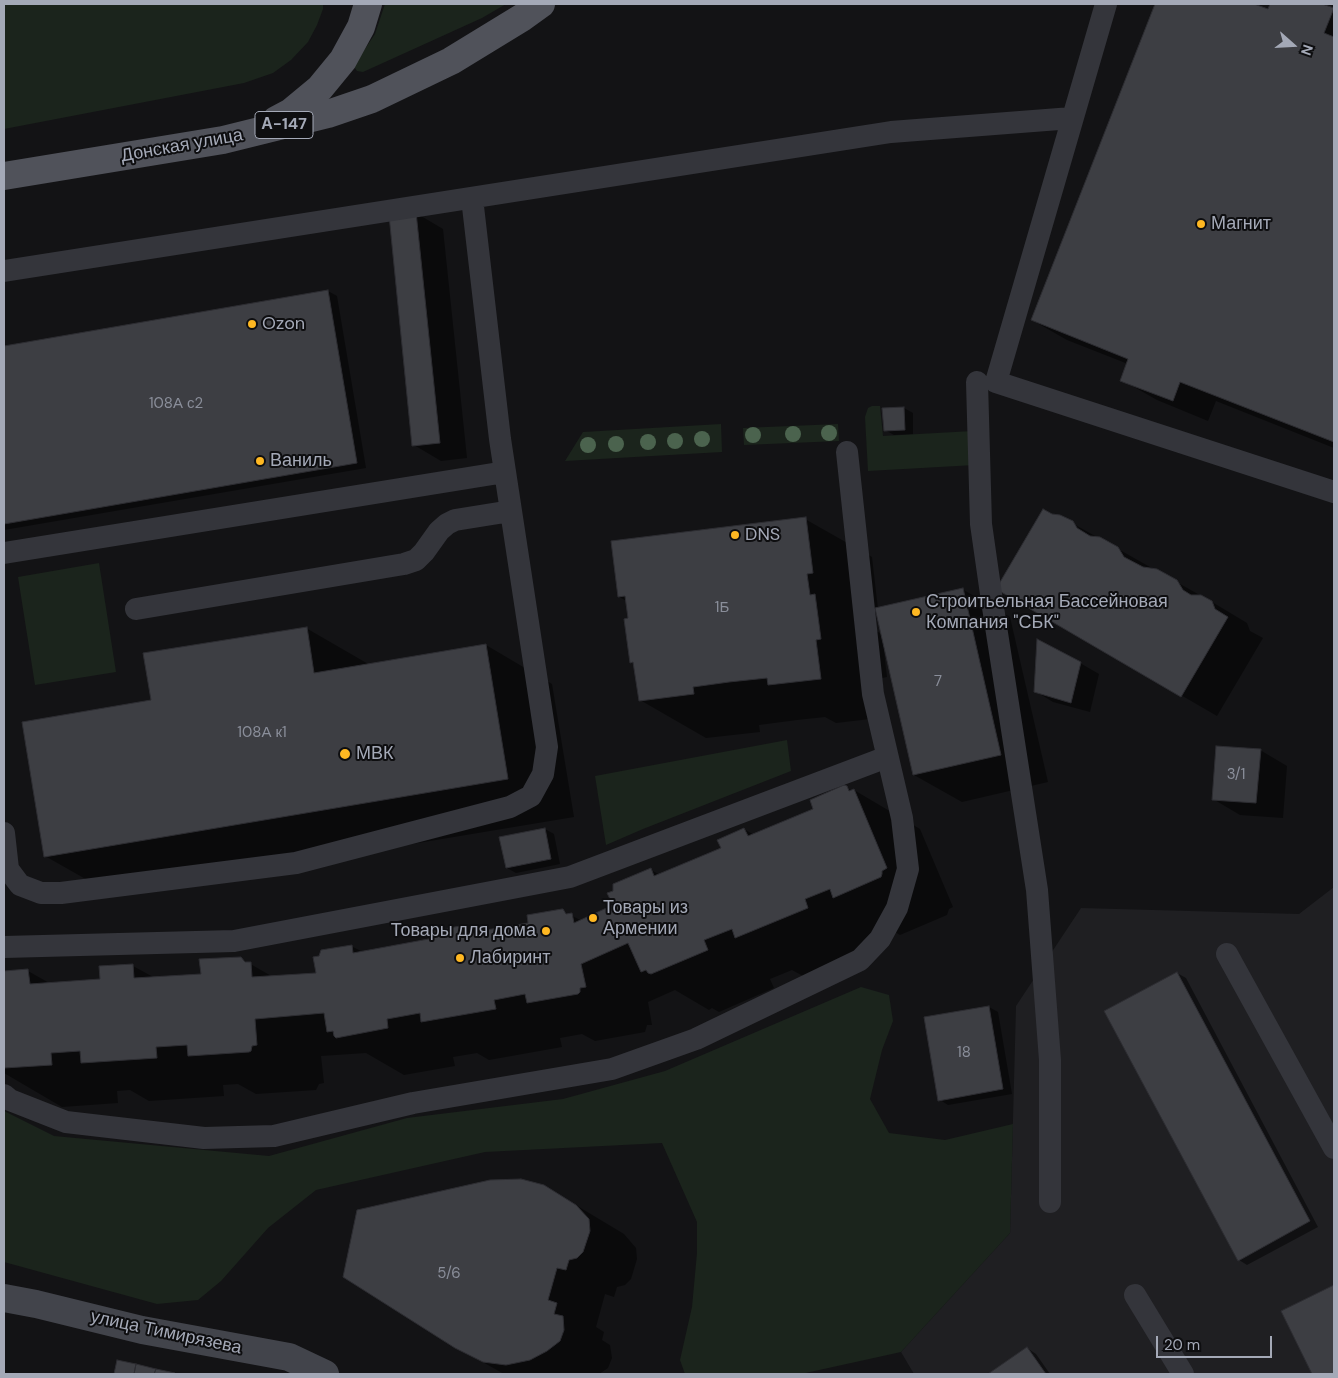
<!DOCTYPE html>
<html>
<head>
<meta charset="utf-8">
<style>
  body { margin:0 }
  #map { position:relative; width:1338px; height:1378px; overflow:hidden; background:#131315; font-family:"DM Sans",sans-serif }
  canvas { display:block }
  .frame { position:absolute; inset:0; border:5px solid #a4a9b7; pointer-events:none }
  .north { position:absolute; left:1268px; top:20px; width:50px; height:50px; -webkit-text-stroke:4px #0e0e10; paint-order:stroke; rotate:109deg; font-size:14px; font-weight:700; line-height:20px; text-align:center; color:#a4a9b7 }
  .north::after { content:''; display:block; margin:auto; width:18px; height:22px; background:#a4a9b7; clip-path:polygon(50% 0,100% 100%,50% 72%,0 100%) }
  .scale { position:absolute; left:1156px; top:1336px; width:116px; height:22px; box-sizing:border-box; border:2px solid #a4a9b7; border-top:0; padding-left:6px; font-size:15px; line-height:18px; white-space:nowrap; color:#a4a9b7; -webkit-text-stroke:4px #0e0e10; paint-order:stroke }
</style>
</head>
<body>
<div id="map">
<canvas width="1338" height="1378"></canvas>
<div class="frame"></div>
<div class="north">N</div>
<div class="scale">20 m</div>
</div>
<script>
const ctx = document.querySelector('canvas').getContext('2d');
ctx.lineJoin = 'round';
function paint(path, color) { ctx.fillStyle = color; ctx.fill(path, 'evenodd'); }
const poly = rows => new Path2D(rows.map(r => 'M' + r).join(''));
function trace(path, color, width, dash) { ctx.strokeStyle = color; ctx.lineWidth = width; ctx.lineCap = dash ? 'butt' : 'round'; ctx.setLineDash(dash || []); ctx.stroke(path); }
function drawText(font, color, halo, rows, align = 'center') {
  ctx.font = font + ' "DM Sans",sans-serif'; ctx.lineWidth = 4; ctx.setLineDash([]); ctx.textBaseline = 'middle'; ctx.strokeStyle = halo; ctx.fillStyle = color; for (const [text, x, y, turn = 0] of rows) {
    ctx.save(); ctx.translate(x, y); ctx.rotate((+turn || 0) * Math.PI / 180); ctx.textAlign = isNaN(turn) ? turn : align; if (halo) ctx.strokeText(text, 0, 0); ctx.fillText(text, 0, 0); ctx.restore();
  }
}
const built = poly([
  [1334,887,1334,1374,914,1374,901,1352,1010,1233,1016,1006,1081,908,1299,914]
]);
const green = poly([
  [4,4,323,4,323,9,317,25,308,42,291,60,273,73,244,83,4,129],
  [385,4,506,4,482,18,363,72,357,71,355,68,355,64,375,34],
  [872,406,880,406,883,436,973,431,975,465,868,471,865,417,868,408],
  [721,424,722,452,565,461,583,432],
  [838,424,839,441,744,445,743,428],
  [99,563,116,672,35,685,18,577],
  [787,740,791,771,643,829,606,845,595,776],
  [861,987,889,995,893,1021,882,1050,870,1099,889,1133,945,1140,1013,1124,1010,1233,901,1352,801,1374,685,1374,680,1360,692,1307,697,1253,697,1222,662,1143,485,1152,316,1190,268,1228,221,1281,198,1300,157,1304,4,1262,4,1111,54,1136,269,1156,407,1118,563,1099,665,1071]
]);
const shadow = poly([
  [1156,4,1251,4,1269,11,1271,4,1319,4,1334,10,1334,448,1216,401,1208,421,1157,400,1122,380,1128,364,1067,340,1032,320],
  [416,213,443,229,467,458,441,461,414,445],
  [328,291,337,296,366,468,4,530,4,347],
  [904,408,913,413,913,434,894,435,885,430],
  [1053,516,1072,523,1212,602,1247,623,1250,631,1263,638,1217,716,998,589],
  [805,519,872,557,878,609,962,589,1010,617,1048,782,962,802,914,775,886,651,884,651,887,677,882,678,887,717,836,723,825,717,797,720,759,725,760,732,706,738,640,700,635,664,631,662,629,619,627,601,619,597],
  [877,611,882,634,876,631,874,612],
  [306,628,370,665,486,645,552,684,574,817,112,894,45,856,153,701],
  [1080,663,1099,674,1090,712,1053,702,1035,691],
  [1260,750,1287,766,1283,818,1240,815,1213,799],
  [847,788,852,791,854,790,920,829,953,907,949,909,947,915,900,935,890,929,874,946,803,976,792,970,770,979,774,988,719,1012,712,1008,709,1010,675,990,648,1002,652,1025,647,1025,645,1032,595,1041,582,1034,560,1038,562,1047,489,1060,477,1053,453,1057,455,1066,404,1075,366,1053,321,1056,324,1083,319,1084,316,1090,256,1094,238,1084,223,1085,224,1096,149,1101,130,1090,117,1091,118,1103,62,1107,4,1073,4,972,28,971,51,984,102,980,101,968,133,966,155,978,202,975,240,958,273,977,317,974,351,946,363,952,436,939,460,928,471,934,529,924,561,910,582,921,614,906,651,870,660,875,723,849,744,829,754,835,815,809],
  [545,829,554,834,560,864,516,873,507,868],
  [1177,973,1186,978,1318,1227,1247,1265,1239,1260],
  [989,1007,998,1012,1012,1094,948,1105,940,1100],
  [544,1186,624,1234,636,1248,637,1259,631,1279,625,1285,617,1287,614,1297,605,1294,596,1327,604,1332,602,1340,610,1345,612,1358,608,1368,599,1374,504,1374,456,1347],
  [1334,1286,1334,1374,1313,1374,1283,1312],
  [1027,1348,1036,1354,1050,1374,991,1374],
  [118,1361,175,1374,115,1374]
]);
const building = poly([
  [1155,4,1254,4,1268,9,1270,4,1322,4,1334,8,1324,33,1334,37,1334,442,1180,382,1173,401,1120,381,1128,359,1031,320,1155,4],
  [416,212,440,443,412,446,389,215,416,212],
  [328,290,357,463,4,524,4,346,328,290],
  [904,407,905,430,884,431,882,408,904,407],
  [1043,509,1052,514,1060,515,1073,521,1077,528,1090,536,1100,537,1118,547,1124,557,1143,567,1157,569,1177,580,1183,590,1191,595,1201,595,1212,601,1215,609,1228,617,1181,697,996,589,1043,509],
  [806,517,813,573,807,574,810,595,815,594,821,639,816,640,821,679,768,685,767,678,729,682,693,687,694,694,639,701,633,662,630,663,624,619,628,618,625,596,618,597,611,541,806,517],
  [963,588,1001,755,913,775,875,608,963,588],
  [307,627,314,673,486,644,508,779,44,857,22,722,151,700,143,653,307,627],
  [1037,639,1081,662,1071,703,1034,692,1037,639],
  [1216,746,1261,749,1256,803,1212,800,1216,746],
  [844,785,847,786,849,791,854,789,887,868,882,871,882,874,881,877,833,898,830,889,805,899,808,908,735,938,732,929,704,940,708,950,651,974,648,973,646,970,641,972,628,943,581,964,586,987,580,988,580,992,578,994,527,1003,525,994,494,1000,496,1009,421,1022,420,1013,387,1019,388,1028,336,1038,334,1036,333,1031,327,1032,324,1013,255,1019,257,1045,252,1046,251,1051,249,1052,188,1056,187,1045,156,1047,157,1058,81,1063,80,1051,51,1053,52,1065,4,1068,4,971,28,969,30,984,100,979,99,966,133,964,134,978,201,974,199,959,241,957,245,962,251,962,252,977,316,973,313,957,319,956,321,950,352,945,353,953,434,938,433,931,460,926,462,934,528,923,527,915,562,909,563,909,566,914,572,913,574,923,613,905,607,893,613,891,613,884,651,868,654,876,721,848,717,840,744,828,748,836,813,809,810,800,844,785],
  [545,828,551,859,506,868,499,837,545,828],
  [1177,972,1310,1221,1238,1261,1104,1011,1177,972],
  [989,1006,1003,1089,938,1101,924,1017,989,1006],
  [521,1179,544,1185,576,1205,589,1219,590,1231,583,1252,577,1258,569,1260,566,1270,557,1268,548,1300,557,1303,554,1314,563,1316,564,1330,560,1341,547,1351,530,1360,506,1365,483,1362,455,1348,343,1277,357,1210,490,1180,521,1179],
  [1334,1285,1334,1374,1312,1374,1281,1311,1334,1285],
  [1027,1347,1046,1374,988,1374,1027,1347],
  [117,1360,136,1364,134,1374,114,1374,117,1360],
  [136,1364,156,1369,154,1374,134,1374,136,1364],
  [156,1369,175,1373,174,1374,154,1374,156,1369]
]);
const lane = poly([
  [1106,4,996,382,1334,492],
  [4,271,891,132,1072,118],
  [977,382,981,524,992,601,1037,890,1050,1060,1050,1202],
  [4,553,505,472],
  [136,609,404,564,416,560,424,552,439,531,447,524,455,520,511,511],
  [4,833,8,869,20,885,41,893,61,893,296,863,510,807,531,796,543,774,547,747,500,439,472,198],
  [4,947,234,941,570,877,887,757],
  [1227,954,1334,1148],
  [4,1095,10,1100,66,1122,204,1138,274,1136,413,1103,612,1069,696,1039,860,960,880,939,897,908,908,869,902,818,873,694,847,452],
  [1135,1295,1183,1374]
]);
const secondary = poly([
  [4,1298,36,1304,142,1330,289,1357,325,1374]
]);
const primary = poly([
  [276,120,291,112,320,88,343,60,361,27,368,4],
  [4,176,223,140,328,114,372,99,451,61,523,17,541,4]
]);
const trees = [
  [829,433],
  [793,434],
  [753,435],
  [702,439],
  [675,441],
  [648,442],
  [616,444],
  [588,445]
];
const markers = [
  [1201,224,5,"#ffb822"],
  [252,324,5,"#ffb822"],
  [260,461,5,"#ffb822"],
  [735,535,5,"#ffb822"],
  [916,612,5,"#ffb822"],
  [345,754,6,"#ffb822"],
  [593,918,5,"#ffb822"],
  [546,931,5,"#ffb822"],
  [460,958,5,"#ffb822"]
];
const numberNames = [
  ["108А с2",176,404],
  ["1Б",722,608],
  ["7",938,682],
  ["108А к1",262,733],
  ["3/1",1236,775],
  ["18",964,1053],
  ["5/6",449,1274]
];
const shields = [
  [284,125,58]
];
const shieldNames = [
  ["А-147",284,125]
];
const streetNames = [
  ["Донская улица",182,146,-10],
  ["улица Тимирязева",166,1333,12]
];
const poiNames = [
  ["Магнит",1211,224],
  ["Ozon",262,324],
  ["Ваниль",270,461],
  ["DNS",745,535],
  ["Строитьельная Бассейновая",926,602],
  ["Компания \"СБК\"",926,623],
  ["МВК",356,754],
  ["Товары из",603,908],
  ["Армении",603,929],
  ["Товары для дома",536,931,"right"],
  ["Лабиринт",470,958]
];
paint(built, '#1f1f22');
paint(green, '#1b241c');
paint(shadow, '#0007');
paint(building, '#3d3e43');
trace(building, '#2d2d32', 1);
trace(lane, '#34353b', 22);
trace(secondary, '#42444b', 28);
trace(primary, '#50525a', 28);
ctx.fillStyle = '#4b634e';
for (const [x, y] of trees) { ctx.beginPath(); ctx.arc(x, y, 8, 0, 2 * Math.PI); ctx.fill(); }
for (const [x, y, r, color] of markers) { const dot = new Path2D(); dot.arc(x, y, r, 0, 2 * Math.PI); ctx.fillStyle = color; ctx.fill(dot); trace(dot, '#0e0e10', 2); }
drawText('15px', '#8a8e9a', null, numberNames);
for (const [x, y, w] of shields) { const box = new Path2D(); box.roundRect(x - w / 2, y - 13.5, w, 27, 4); ctx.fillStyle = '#0e0e10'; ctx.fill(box); trace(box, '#a4a9b7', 1); }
drawText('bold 16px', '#a4a9b7', null, shieldNames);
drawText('18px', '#a4a9b7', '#0e0e10', streetNames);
drawText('18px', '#a4a9b7', '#0e0e10', poiNames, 'left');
</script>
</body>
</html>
